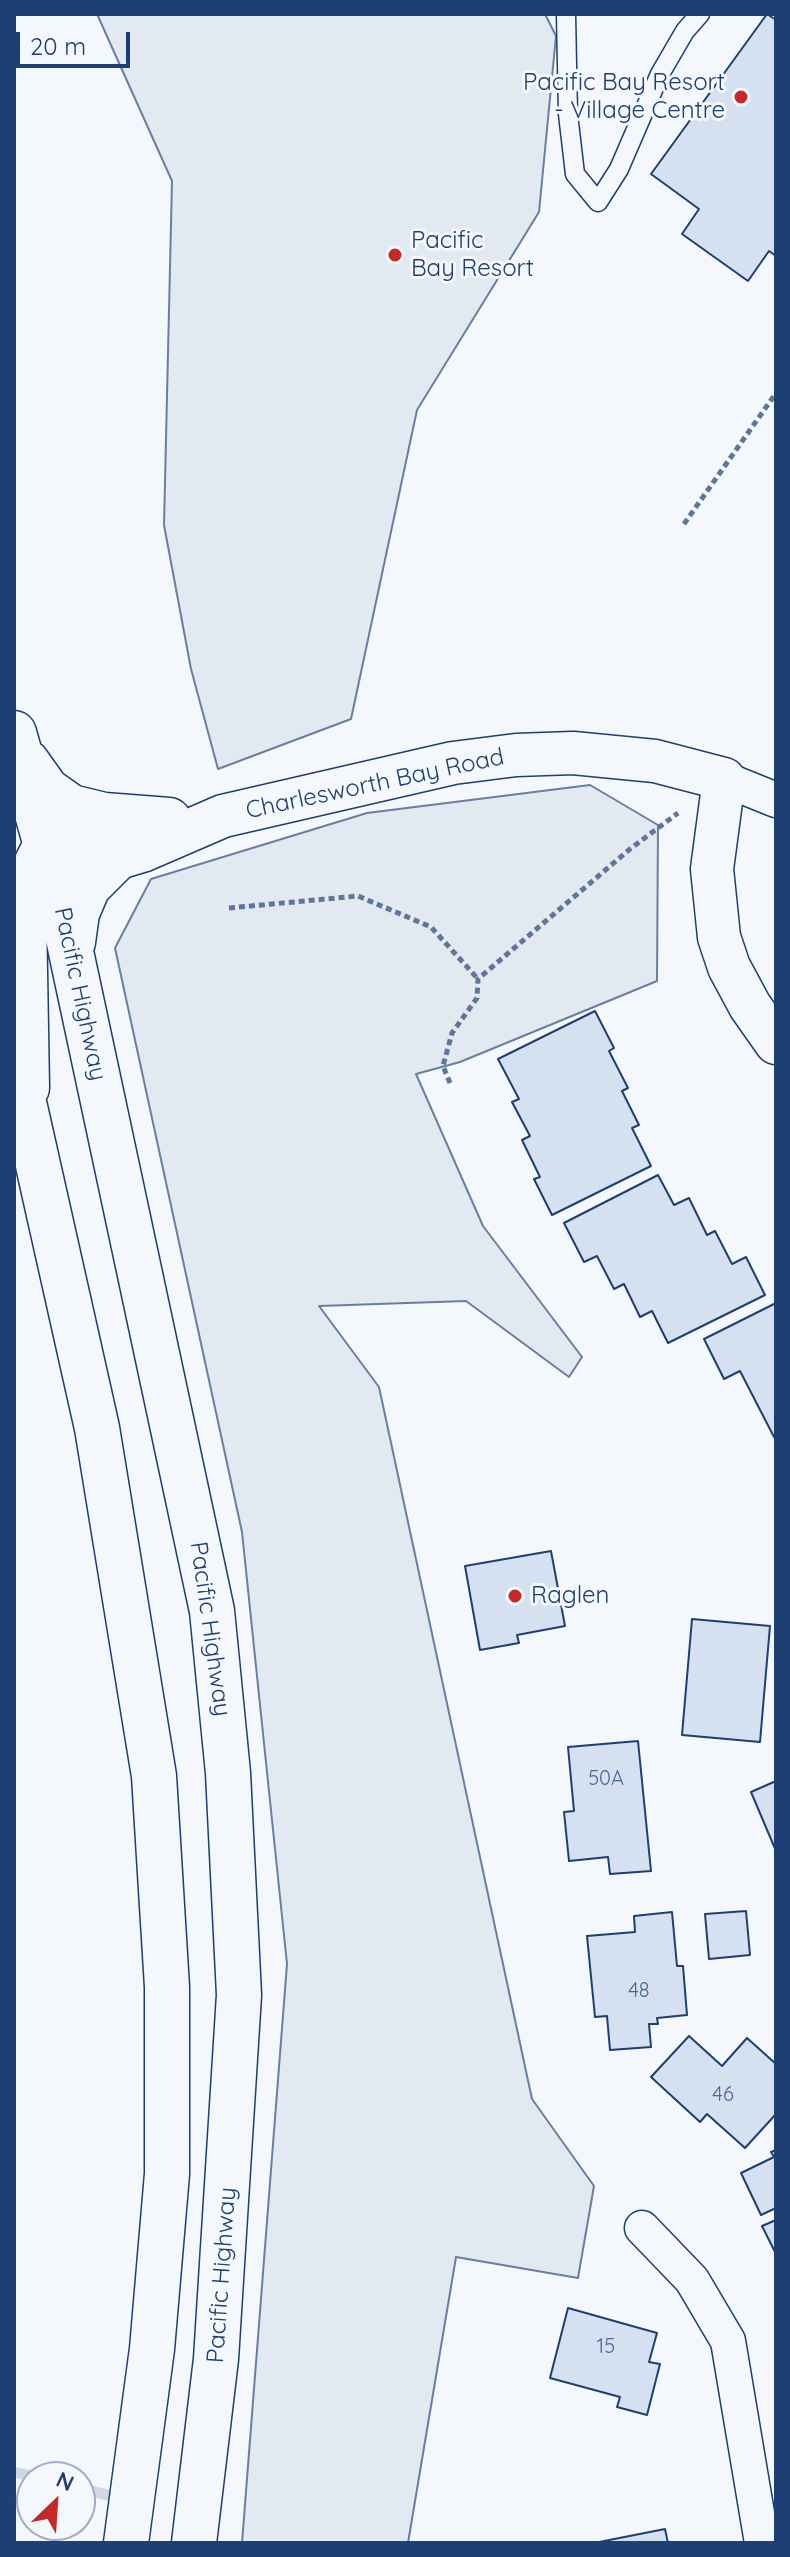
<!DOCTYPE html>
<html>
<head>
<meta charset="utf-8">
<style>
  body { margin:0 }
  #map { position:relative; width:790px; height:2557px; overflow:hidden; background:#f4f7fb; font-family:Quicksand,sans-serif }
  canvas { display:block }
  .frame { position:absolute; inset:0; border:16px solid #1d3f73; pointer-events:none }
  .north { position:absolute; left:16px; top:2461px; width:80px; height:80px; box-sizing:border-box; background:#f4f7fb; border:2px solid #9eadc5; border-radius:50%; rotate:25deg; font-size:22px; font-weight:700; line-height:32px; text-align:center; color:#1d3f73 }
  .north::after { content:''; display:block; margin:auto; width:28px; height:36px; background:#c62828; clip-path:polygon(50% 0,100% 100%,50% 72%,0 100%) }
  .scale { position:absolute; left:16px; top:32px; width:114px; height:36px; box-sizing:border-box; border:4px solid #1d3f73; border-top:0; padding-left:10px; font-size:24px; line-height:28px; white-space:nowrap; color:#1d3f73; -webkit-text-stroke:6px #f4f7fb; paint-order:stroke }
</style>
</head>
<body>
<div id="map">
<canvas width="790" height="2557"></canvas>
<div class="frame"></div>
<div class="north">N</div>
<div class="scale">20 m</div>
</div>
<script>
const ctx = document.querySelector('canvas').getContext('2d');
ctx.lineJoin = 'round';
function paint(path, color) { ctx.fillStyle = color; ctx.fill(path, 'evenodd'); }
const poly = rows => new Path2D(rows.map(r => 'M' + r).join(''));
function trace(path, color, width, dash) { ctx.strokeStyle = color; ctx.lineWidth = width; ctx.lineCap = dash ? 'butt' : 'round'; ctx.setLineDash(dash || []); ctx.stroke(path); }
function drawText(font, color, halo, rows, align = 'center') {
  ctx.font = font + ' Quicksand,sans-serif'; ctx.lineWidth = 6; ctx.setLineDash([]); ctx.textBaseline = 'middle'; ctx.strokeStyle = halo; ctx.fillStyle = color; for (const [text, x, y, turn = 0] of rows) {
    ctx.save(); ctx.translate(x, y); ctx.rotate((+turn || 0) * Math.PI / 180); ctx.textAlign = isNaN(turn) ? turn : align; if (halo) ctx.strokeText(text, 0, 0); ctx.fillText(text, 0, 0); ctx.restore();
  }
}
const green = poly([
  [97,14,545,14,556,36,539,212,417,410,351,719,218,769,191,669,164,525,172,181,97,14],
  [590,785,658,825,657,981,460,1062,416,1074,483,1226,582,1357,569,1377,466,1301,319,1306,379,1387,532,2099,594,2186,578,2278,456,2257,408,2543,242,2543,287,1964,242,1532,115,948,151,879,367,813,590,785]
]);
const stream = poly([
  [14,2472,35,2477],
  [80,2488,115,2497]
]);
const building = poly([
  [767,14,776,20,776,256,769,251,748,281,682,234,699,209,651,174,767,14],
  [595,1011,614,1048,609,1051,628,1088,622,1091,639,1125,632,1128,651,1166,552,1215,534,1179,540,1177,522,1140,530,1136,512,1102,519,1099,498,1059,595,1011],
  [658,1175,674,1205,689,1198,707,1235,715,1231,732,1264,746,1257,765,1295,668,1343,652,1311,640,1317,624,1284,614,1289,597,1256,584,1262,564,1223,658,1175],
  [776,1303,776,1436,774,1437,740,1371,724,1379,704,1339,776,1303],
  [551,1551,565,1626,517,1635,519,1643,480,1650,465,1566,551,1551],
  [692,1619,770,1626,760,1742,682,1735,692,1619],
  [638,1741,651,1871,610,1874,608,1857,569,1861,564,1812,574,1811,568,1747,638,1741],
  [776,1781,776,1851,751,1792,776,1781],
  [746,1911,750,1955,709,1959,705,1914,746,1911],
  [672,1912,677,1966,683,1966,687,2015,657,2018,658,2024,649,2024,651,2047,610,2050,607,2016,595,2017,587,1936,635,1932,634,1916,672,1912],
  [689,2036,722,2066,747,2038,776,2064,776,2114,745,2148,707,2114,700,2122,651,2077,689,2036],
  [776,2150,776,2208,761,2215,741,2173,774,2157,771,2152,776,2150],
  [776,2220,776,2254,762,2226,776,2220],
  [568,2308,657,2333,649,2362,660,2364,647,2415,617,2407,620,2397,550,2378,568,2308],
  [665,2529,668,2543,594,2543,665,2529]
]);
const path = poly([
  [684,524,776,393],
  [229,908,358,896,431,927,478,979],
  [450,1083,443,1066,452,1033,477,998,478,979,630,849,678,813]
]);
const service = poly([
  [566,14,568,114,575,174,598,202,619,169,660,74,685,31,700,14]
]);
const minor = poly([
  [724,779,776,800],
  [642,2228,692,2280,728,2341,762,2543]
]);
const tertiary = poly([
  [46,844,142,823],
  [85,868,142,851,223,816,453,763,516,755,573,753,655,761,724,779,712,869,719,937,729,967,750,1006,776,1043]
]);
const trunk = poly([
  [14,733,55,877,212,1611,228,1773,239,1995,216,2359,194,2543],
  [27,762,47,790,71,807,104,815,169,820],
  [73,942,77,913,88,887,117,858],
  [14,1058,97,1428,154,1776,167,1987,167,2174,152,2349,126,2543],
  [27,1088,24,913,32,872,46,844]
]);
const markers = [
  [741,97,8,"#c62828"],
  [395,255,8,"#c62828"],
  [515,1596,8,"#c62828"]
];
const numberNames = [
  ["50A",606,1779],
  ["48",639,1991],
  ["46",723,2095],
  ["15",606,2347]
];
const poiNames = [
  ["Pacific Bay Resort",725,83,"right"],
  ["- Village Centre",725,111,"right"],
  ["Pacific",411,241],
  ["Bay Resort",411,269],
  ["Raglen",531,1596]
];
const streetNames = [
  ["Charlesworth Bay Road",375,784,-12],
  ["Pacific Highway",80,994,78],
  ["Pacific Highway",210,1629,82],
  ["Pacific Highway",222,2275,-86]
];
paint(green, '#e3e9f0');
trace(green, '#687fa3', 2);
trace(stream, '#cfd7e4', 11);
paint(building, '#d5e0f0');
trace(building, '#1d3f73', 2);
trace(service, '#1d3f73', 21);
trace(minor, '#1d3f73', 37);
trace(tertiary, '#1d3f73', 45);
trace(trunk, '#1d3f73', 47);
trace(path, '#5e769c', 5, [6, 4]);
trace(service, '#f4f7fb', 18);
trace(minor, '#f4f7fb', 34);
trace(tertiary, '#f4f7fb', 42);
trace(trunk, '#f4f7fb', 44);
for (const [x, y, r, color] of markers) { const dot = new Path2D(); dot.arc(x, y, r, 0, 2 * Math.PI); ctx.fillStyle = color; ctx.fill(dot); trace(dot, '#f4f7fb', 3); }
drawText('20px', '#4b6792', null, numberNames);
drawText('24px', '#1d3f73', '#f4f7fb', poiNames, 'left');
drawText('24px', '#1d3f73', '#f4f7fb', streetNames);
</script>
</body>
</html>
